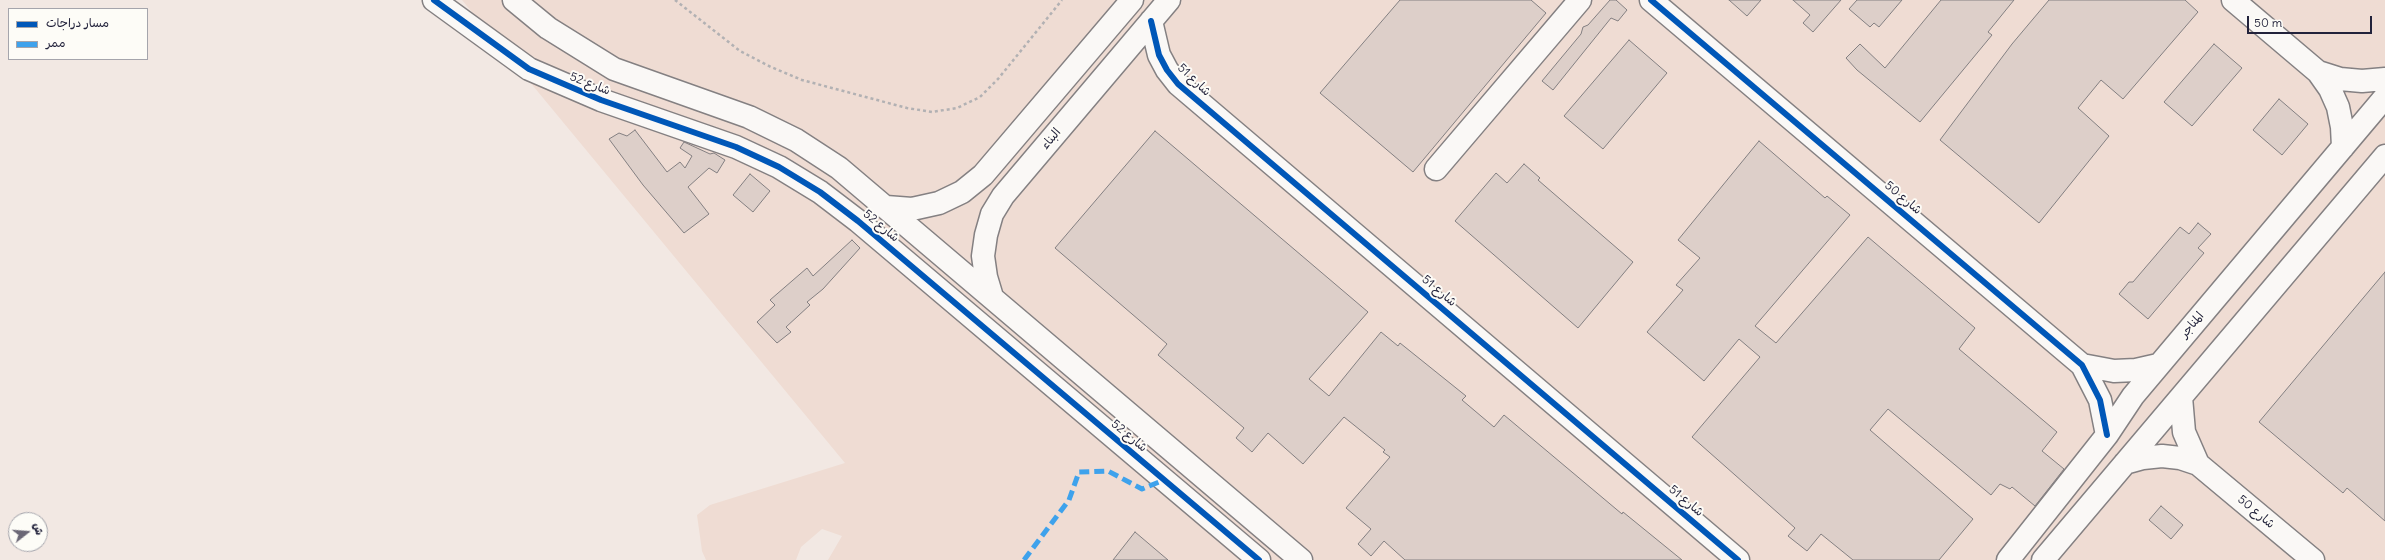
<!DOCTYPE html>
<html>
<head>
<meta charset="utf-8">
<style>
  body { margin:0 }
  #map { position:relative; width:2385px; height:560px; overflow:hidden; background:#f2e8e3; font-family:Delius,"Playpen Sans Arabic",sans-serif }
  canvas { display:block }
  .legend { position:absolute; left:8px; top:8px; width:140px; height:52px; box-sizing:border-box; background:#fdfcf7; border:1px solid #a5a5ac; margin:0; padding:5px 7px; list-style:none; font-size:12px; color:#22223b }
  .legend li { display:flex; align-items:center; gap:8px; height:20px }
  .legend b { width:20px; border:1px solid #a5a5ac }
  .north { position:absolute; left:8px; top:512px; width:40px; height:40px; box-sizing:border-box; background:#fdfcf7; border:1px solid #a5a5ac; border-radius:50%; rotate:73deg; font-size:11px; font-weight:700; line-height:16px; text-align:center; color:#22223b }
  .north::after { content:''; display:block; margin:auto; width:14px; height:18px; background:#6b6776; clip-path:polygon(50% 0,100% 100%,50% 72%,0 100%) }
  .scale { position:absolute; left:2247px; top:16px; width:125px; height:18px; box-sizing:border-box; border:2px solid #22223b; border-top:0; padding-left:5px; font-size:12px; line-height:14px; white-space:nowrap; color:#22223b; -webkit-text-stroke:3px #fdfcf7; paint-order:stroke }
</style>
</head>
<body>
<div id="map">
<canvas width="2385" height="560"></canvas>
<ul class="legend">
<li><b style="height:5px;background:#0057b8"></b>مسار دراجات</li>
<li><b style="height:5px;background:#3ea2ec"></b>ممر</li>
</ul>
<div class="north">ش</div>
<div class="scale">50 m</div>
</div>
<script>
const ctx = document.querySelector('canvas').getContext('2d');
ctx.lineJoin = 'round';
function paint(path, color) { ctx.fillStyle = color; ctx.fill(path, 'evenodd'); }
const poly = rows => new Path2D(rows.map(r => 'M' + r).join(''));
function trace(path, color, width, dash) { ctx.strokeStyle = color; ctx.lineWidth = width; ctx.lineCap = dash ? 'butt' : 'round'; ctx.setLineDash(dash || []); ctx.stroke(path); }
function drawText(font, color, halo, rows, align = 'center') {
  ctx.font = font + ' Delius,"Playpen Sans Arabic",sans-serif'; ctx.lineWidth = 4; ctx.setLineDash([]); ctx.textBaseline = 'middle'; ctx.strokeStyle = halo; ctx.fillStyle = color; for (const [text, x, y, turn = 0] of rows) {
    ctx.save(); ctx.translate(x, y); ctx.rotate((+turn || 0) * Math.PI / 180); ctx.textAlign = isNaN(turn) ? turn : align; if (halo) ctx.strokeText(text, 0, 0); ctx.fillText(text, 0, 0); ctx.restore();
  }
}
const built = poly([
  [462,0,2385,0,2385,560,828,560,842,536,822,529,801,547,796,560,706,560,702,551,697,515,710,505,845,463]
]);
const building = poly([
  [1400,0,1531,0,1546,13,1413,172,1320,93,1400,0],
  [1610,0,1616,0,1627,10,1618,21,1611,18,1553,90,1542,81,1581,34,1583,27,1588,25,1610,0],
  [1729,0,1761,0,1747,16,1729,0],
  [1793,0,1841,0,1813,32,1803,23,1810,15,1793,0],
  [1857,0,1902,0,1879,27,1874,23,1870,27,1849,9,1857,0],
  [1941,0,2014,0,1988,32,1992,35,1920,122,1857,70,1846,58,1860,44,1885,68,1941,0],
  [2049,0,2185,0,2198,12,2123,99,2101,80,2078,108,2109,136,2039,223,1940,140,2012,44,2049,0],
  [1629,40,1667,73,1603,149,1564,116,1629,40],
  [2214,44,2242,68,2192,126,2164,102,2214,44],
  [2279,99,2308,124,2282,155,2253,130,2279,99],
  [635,130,667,172,680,162,685,168,692,156,680,148,684,142,710,154,714,153,725,160,717,173,709,168,688,187,709,214,684,233,643,185,609,139,619,133,627,136,635,130],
  [1155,131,1368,312,1309,379,1329,396,1381,332,1398,346,1400,343,1466,396,1462,400,1494,427,1504,415,1622,514,1623,512,1682,560,1405,560,1384,541,1371,556,1358,544,1371,529,1346,508,1390,457,1383,452,1385,450,1344,417,1303,464,1268,433,1252,452,1236,438,1244,428,1158,355,1167,344,1055,248,1155,131],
  [1759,141,1825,198,1827,196,1850,215,1755,326,1776,343,1868,237,1975,328,1959,349,2057,432,2042,451,2064,469,2035,506,2012,487,2010,489,2000,484,1991,495,1888,409,1870,430,1973,519,1939,560,1853,560,1821,534,1807,551,1788,536,1795,528,1692,437,1760,357,1739,339,1704,381,1647,332,1683,290,1676,285,1700,258,1678,240,1759,141],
  [1524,164,1540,178,1538,180,1633,262,1578,328,1455,221,1496,173,1507,183,1524,164],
  [750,174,770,191,753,212,733,195,750,174],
  [2198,223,2211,234,2198,248,2204,253,2148,319,2119,294,2129,282,2133,282,2180,227,2189,234,2198,223],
  [852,240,860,248,823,289,807,302,810,305,786,327,791,332,777,343,757,322,775,305,770,300,807,268,813,276,852,240],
  [2385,272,2385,521,2347,488,2343,493,2259,422,2385,272],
  [2161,506,2183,525,2171,539,2149,520,2161,506],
  [1135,532,1168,560,1113,560,1135,532]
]);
const path = poly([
  [675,0,740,51,771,67,802,80,907,108,932,112,957,108,980,97,998,79,1062,0]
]);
const minor = poly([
  [434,0,529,69,601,100,736,147,779,167,820,192,858,221,1259,560],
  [514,0,548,28,614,69,749,117,796,140,839,168,1301,560],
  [1651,0,2082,365,2100,400,2107,435],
  [2233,0,2318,72,2330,89,2338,107,2342,127,2343,147],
  [1151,21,1159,55,1167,70,1178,84,1738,560],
  [2318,72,2340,79,2362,81,2385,79],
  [1436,169,1580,0],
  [886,207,912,209,939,203,962,192,983,175,1132,0],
  [992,297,986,277,983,256,986,235,992,214,1003,196,1169,0],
  [2082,365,2114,371,2136,370,2158,365],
  [2181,397,2184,432,2198,464,2313,560],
  [2125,463,2143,458,2162,456,2180,458,2198,464],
  [2008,560,2107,435,2133,396,2385,97],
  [2043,560,2385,156]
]);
const quiet = poly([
  [1024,560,1069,500,1079,472,1108,471,1142,489,1164,480]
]);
const cycleway = poly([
  [434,0,529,69,601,100,736,147,779,167,820,192,858,221,1259,560],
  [1651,0,2082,365,2100,400,2107,435],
  [1151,21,1159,55,1167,70,1178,84,1738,560]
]);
const streetNames = [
  ["شارع 51",1194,80,44],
  ["شارع 52",590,84,21],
  ["البناء",1051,139,-50],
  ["شارع 50",1903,198,40],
  ["شارع 52",881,226,40],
  ["شارع 51",1439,291,40],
  ["المناجر",2192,325,-50],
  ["شارع 52",1129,436,40],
  ["شارع 51",1686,501,40],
  ["شارع 50",2256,512,40]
];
paint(built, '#efdcd3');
paint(building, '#ddcfc9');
trace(building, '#848082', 1);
trace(minor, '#848082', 25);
trace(path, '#b2b1b3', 2.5, [3, 3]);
trace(minor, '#faf8f6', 22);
trace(quiet, '#3ea2ec', 5, [10, 5]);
trace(cycleway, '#0057b8', 6);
drawText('12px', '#22223b', '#fdfcf7', streetNames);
</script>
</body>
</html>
